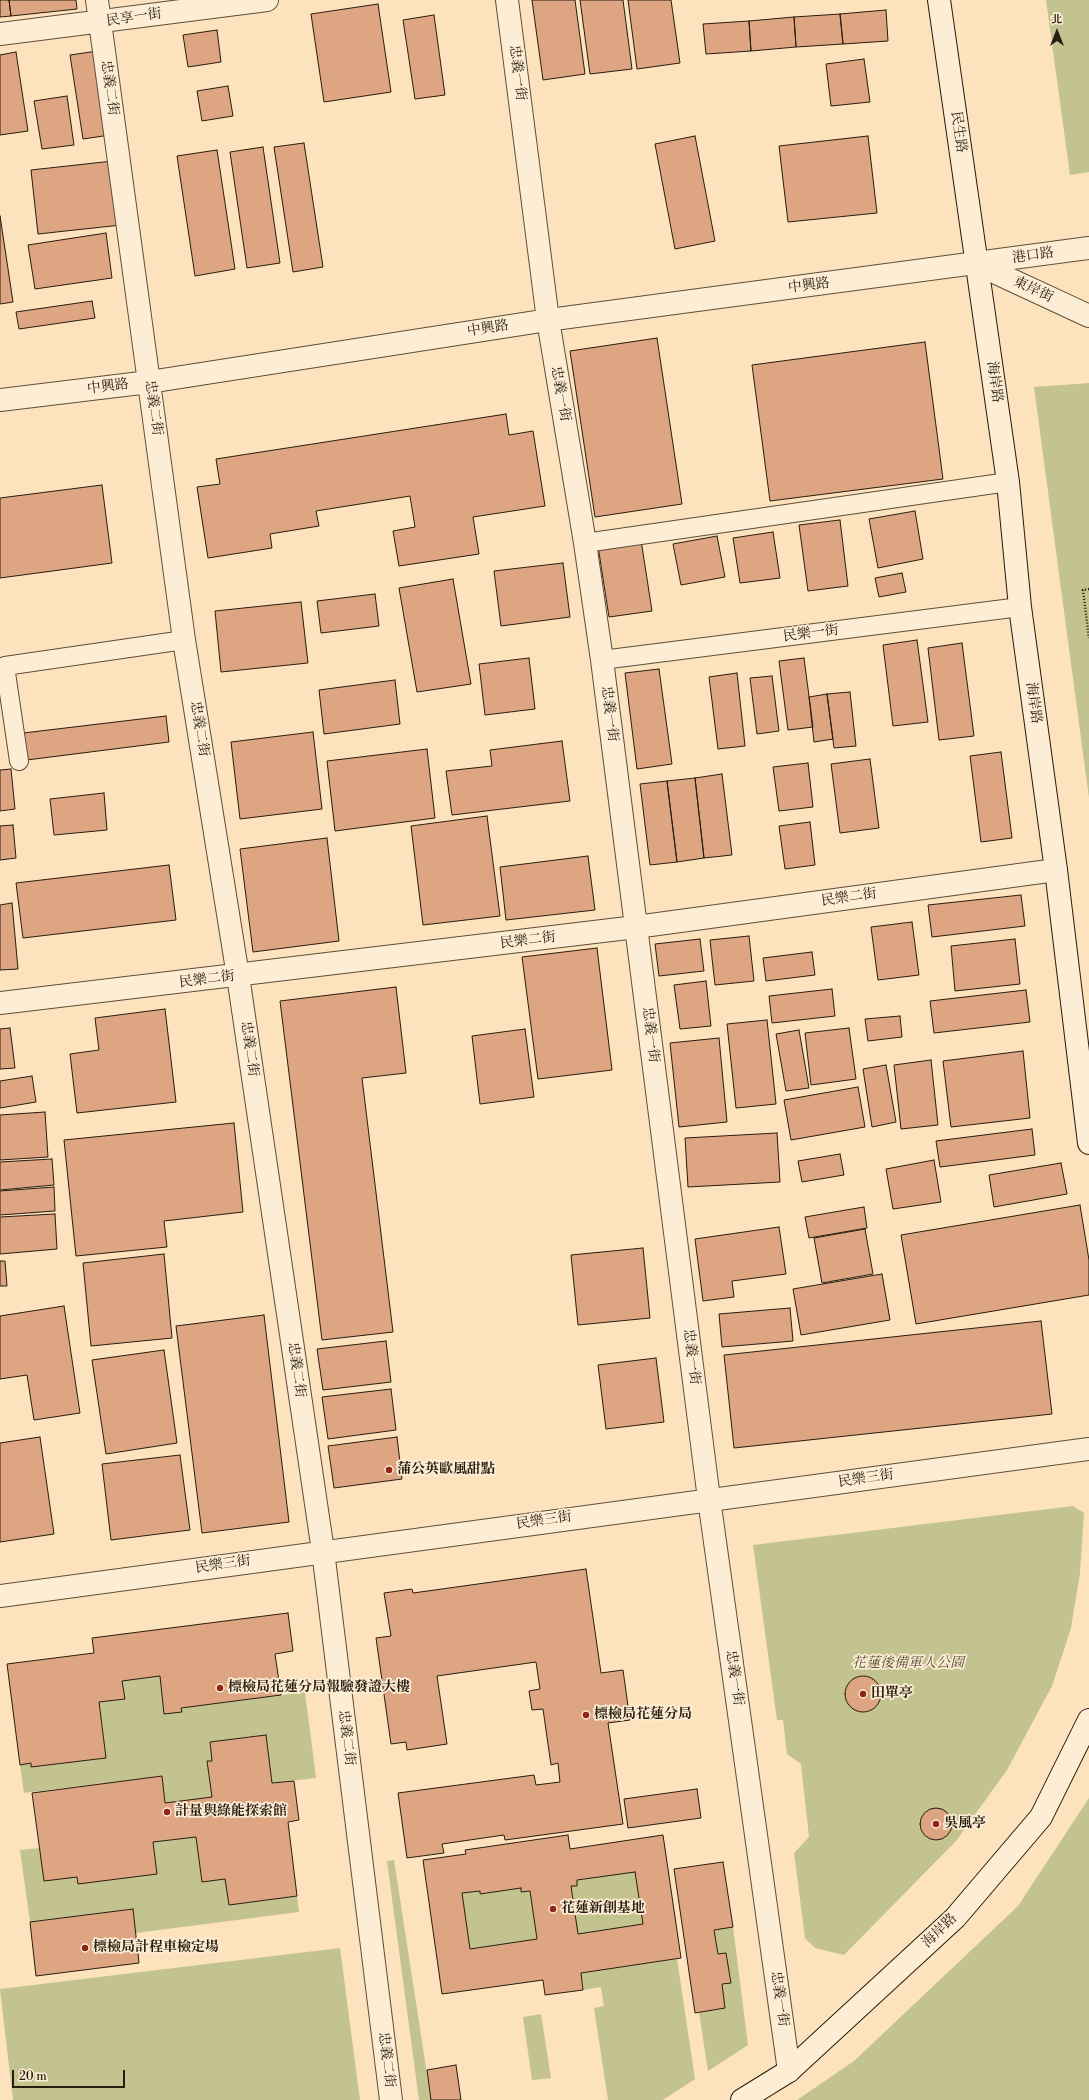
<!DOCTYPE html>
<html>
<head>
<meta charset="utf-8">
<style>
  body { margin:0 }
  #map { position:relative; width:1089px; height:2100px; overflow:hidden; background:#fce3be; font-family:"Libre Bodoni","Noto Serif TC",serif }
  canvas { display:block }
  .north { position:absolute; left:1037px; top:12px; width:40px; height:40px; -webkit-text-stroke:3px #fdedd5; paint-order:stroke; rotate:0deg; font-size:11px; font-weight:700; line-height:16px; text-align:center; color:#271c0f }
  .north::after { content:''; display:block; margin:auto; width:14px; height:18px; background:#271c0f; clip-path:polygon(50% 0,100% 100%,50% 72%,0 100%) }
  .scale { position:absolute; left:12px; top:2070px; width:113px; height:18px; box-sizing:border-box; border:2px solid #271c0f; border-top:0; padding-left:5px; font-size:12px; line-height:14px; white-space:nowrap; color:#271c0f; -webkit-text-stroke:3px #fdedd5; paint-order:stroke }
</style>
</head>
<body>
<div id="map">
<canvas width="1089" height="2100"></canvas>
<div class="north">北</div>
<div class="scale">20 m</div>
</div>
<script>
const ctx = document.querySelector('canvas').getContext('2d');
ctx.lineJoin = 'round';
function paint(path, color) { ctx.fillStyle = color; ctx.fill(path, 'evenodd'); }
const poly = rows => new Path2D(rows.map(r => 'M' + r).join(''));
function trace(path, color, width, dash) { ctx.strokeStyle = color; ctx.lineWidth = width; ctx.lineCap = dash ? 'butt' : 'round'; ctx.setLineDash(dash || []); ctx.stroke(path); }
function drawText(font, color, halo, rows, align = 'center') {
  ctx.font = font + ' "Libre Bodoni","Noto Serif TC",serif'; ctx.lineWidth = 3.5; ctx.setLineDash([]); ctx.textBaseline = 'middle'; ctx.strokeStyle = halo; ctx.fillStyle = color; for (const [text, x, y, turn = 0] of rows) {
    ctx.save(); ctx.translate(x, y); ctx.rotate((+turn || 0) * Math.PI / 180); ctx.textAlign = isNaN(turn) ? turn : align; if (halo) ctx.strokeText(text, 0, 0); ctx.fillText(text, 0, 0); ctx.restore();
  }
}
const green = poly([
  [1046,0,1089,0,1089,172,1070,175],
  [1089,383,1089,798,1034,387],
  [1073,1506,1084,1513,1080,1573,1071,1628,1052,1686,1007,1770,956,1841,844,1955,815,1948,805,1938,794,1853,809,1837,801,1764,787,1754,783,1720,777,1720,753,1545],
  [160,1676,165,1714,181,1712,181,1708,305,1692,316,1778,272,1783,265,1735,210,1742,212,1761,207,1762,212,1797,165,1803,162,1776,24,1793,20,1765,31,1763,32,1767,106,1758,99,1702,124,1699,122,1681],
  [1089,1798,1089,2100,797,2100,854,2061,1018,1906],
  [196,1837,202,1882,225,1879,229,1905,297,1896,299,1912,136,1933,132,1909,30,1922,20,1850,40,1848,44,1881,77,1877,79,1884,157,1874,153,1842],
  [394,1860,431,2100,419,2100,387,1861],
  [635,1872,643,1924,578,1934,571,1886,577,1885,577,1880],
  [521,1888,521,1892,530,1891,537,1939,470,1949,462,1893,480,1891,480,1893],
  [733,1927,748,2045,708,2071,699,2012,725,2008,722,1984,731,1982,726,1953,718,1954,714,1930],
  [340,1948,360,2100,13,2100,0,1989],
  [677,1959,695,2079,663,2100,608,2100,594,2008,604,2006,601,1987,583,1990,581,1973],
  [541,2014,551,2078,532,2080,523,2017]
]);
const building = poly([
  [0,0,9,0,11,16,0,17,0,0],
  [9,0,76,0,77,9,11,16,9,0],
  [532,0,575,0,585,74,543,80,532,0],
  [580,0,623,0,632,69,590,74,580,0],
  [628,0,671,0,680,63,637,69,628,0],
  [378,4,391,92,324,102,311,14,378,4],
  [886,10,888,41,843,44,840,14,886,10],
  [840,14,843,44,796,47,794,17,840,14],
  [434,15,445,95,415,99,403,20,434,15],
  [794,17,796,47,751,51,749,21,794,17],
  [749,21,751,51,706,54,703,24,749,21],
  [217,30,221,62,188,67,183,35,217,30],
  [98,51,110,135,83,139,70,55,98,51],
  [16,52,28,131,0,135,0,55,16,52],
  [864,59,870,102,831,106,826,64,864,59],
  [228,86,233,116,202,121,197,91,228,86],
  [67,96,74,145,42,149,34,101,67,96],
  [695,136,715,241,675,249,655,144,695,136],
  [868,136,877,213,788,222,779,146,868,136],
  [304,143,323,267,293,272,274,147,304,143],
  [263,147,280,263,247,268,230,152,263,147],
  [217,150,235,269,195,276,177,156,217,150],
  [113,161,121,225,38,234,31,170,113,161],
  [0,216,13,302,0,304,0,216],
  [106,233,112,278,35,289,28,245,106,233],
  [92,301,95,318,19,329,16,312,92,301],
  [657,338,682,504,595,517,570,351,657,338],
  [925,342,943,479,770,501,752,365,925,342],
  [506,414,509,435,533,431,545,506,473,517,479,554,399,566,393,531,415,527,410,496,316,511,319,526,270,534,272,548,208,558,197,487,220,484,216,459,506,414],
  [102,485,112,563,0,578,0,498,102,485],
  [915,511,923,559,878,568,869,519,915,511],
  [840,520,848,586,808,591,799,525,840,520],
  [773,532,780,578,740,583,733,538,773,532],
  [717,536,725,577,681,585,673,544,717,536],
  [641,540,652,611,609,617,598,546,641,540],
  [563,563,570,617,501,626,494,571,563,563],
  [902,573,906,592,879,597,875,578,902,573],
  [453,579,471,684,417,692,399,588,453,579],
  [375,594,379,626,321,633,317,601,375,594],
  [301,602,308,663,221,672,215,611,301,602],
  [917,640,928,722,893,726,883,645,917,640],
  [962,643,974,736,939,740,928,648,962,643],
  [529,658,535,709,485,715,479,664,529,658],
  [804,658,813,727,788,730,779,661,804,658],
  [659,669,672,764,637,769,625,673,659,669],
  [737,673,745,746,718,749,709,677,737,673],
  [772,676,779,731,757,734,750,678,772,676],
  [395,680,400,724,324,734,319,690,395,680],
  [850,692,856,746,834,748,827,694,850,692],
  [827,694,833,739,814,742,809,697,827,694],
  [166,716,169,742,19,761,15,734,166,716],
  [313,732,322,809,240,819,231,742,313,732],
  [562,741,570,801,452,815,446,771,492,766,490,750,562,741],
  [427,749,435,818,335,831,327,761,427,749],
  [1001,752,1012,838,981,842,970,756,1001,752],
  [870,759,879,828,840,833,831,764,870,759],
  [808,763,813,807,779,811,773,767,808,763],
  [11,769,15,809,0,811,0,770,11,769],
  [722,774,732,855,704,858,695,778,722,774],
  [695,778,704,858,677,862,667,781,695,778],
  [667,781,677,862,650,865,640,784,667,781],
  [104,793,107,830,54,835,50,799,104,793],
  [487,816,500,916,423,925,411,826,487,816],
  [810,822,815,865,785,869,779,826,810,822],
  [13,825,16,858,0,860,0,826,13,825],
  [327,838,339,941,253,952,240,849,327,838],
  [588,856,595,910,506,920,500,867,588,856],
  [169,865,176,920,23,938,16,883,169,865],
  [1021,895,1025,926,932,937,928,905,1021,895],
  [12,903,18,969,0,970,0,905,12,903],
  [912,922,919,975,878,980,871,927,912,922],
  [749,936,754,981,715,985,710,940,749,936],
  [700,939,704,971,659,976,655,944,700,939],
  [1015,939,1020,984,955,991,951,946,1015,939],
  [597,948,612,1070,538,1079,522,957,597,948],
  [812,952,815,975,766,981,763,958,812,952],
  [706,981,711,1026,680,1029,674,985,706,981],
  [396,987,406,1073,362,1078,393,1332,322,1340,280,1001,396,987],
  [832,989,835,1016,772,1023,769,996,832,989],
  [1026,990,1030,1022,934,1033,930,1001,1026,990],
  [165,1009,176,1102,77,1113,70,1054,99,1050,95,1018,165,1009],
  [900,1016,902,1037,868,1041,865,1019,900,1016],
  [767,1020,776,1104,736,1108,727,1024,767,1020],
  [10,1028,15,1068,0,1069,0,1029,10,1028],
  [849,1028,856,1079,811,1085,805,1033,849,1028],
  [525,1029,534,1097,480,1104,472,1036,525,1029],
  [799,1030,809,1088,786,1091,776,1034,799,1030],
  [719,1038,727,1122,679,1127,670,1043,719,1038],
  [1023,1051,1030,1118,951,1127,943,1061,1023,1051],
  [931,1060,938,1125,901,1129,894,1065,931,1060],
  [886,1065,896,1122,872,1127,863,1069,886,1065],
  [32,1076,36,1102,0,1108,0,1081,32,1076],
  [858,1087,865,1127,791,1140,784,1100,858,1087],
  [45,1112,48,1157,0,1160,0,1115,45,1112],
  [234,1123,243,1212,164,1221,167,1247,76,1256,64,1140,234,1123],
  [1032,1129,1035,1155,940,1167,936,1141,1032,1129],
  [777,1133,780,1182,688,1187,685,1138,777,1133],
  [840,1154,844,1175,802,1182,798,1161,840,1154],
  [52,1159,54,1185,0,1190,0,1162,52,1159],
  [934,1160,941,1202,893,1209,886,1169,934,1160],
  [1061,1163,1067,1194,994,1207,989,1175,1061,1163],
  [54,1187,55,1211,0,1215,0,1191,54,1187],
  [1080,1205,1089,1260,1089,1295,916,1324,901,1235,1080,1205],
  [864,1207,867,1228,809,1238,805,1217,864,1207],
  [55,1214,57,1249,0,1254,0,1217,55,1214],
  [779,1227,786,1274,732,1281,734,1297,703,1301,695,1239,779,1227],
  [865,1229,873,1274,822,1283,814,1238,865,1229],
  [643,1248,650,1318,578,1325,571,1255,643,1248],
  [164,1254,172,1338,91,1346,83,1263,164,1254],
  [0,1261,5,1261,7,1286,0,1286,0,1261],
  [882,1274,890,1320,801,1335,793,1289,882,1274],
  [64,1306,80,1413,34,1420,27,1375,0,1379,0,1316,64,1306],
  [790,1308,793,1341,722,1347,719,1314,790,1308],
  [264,1315,289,1522,202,1533,176,1326,264,1315],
  [1041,1321,1052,1414,734,1448,724,1355,1041,1321],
  [386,1341,391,1382,323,1390,317,1349,386,1341],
  [164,1350,177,1443,106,1454,92,1360,164,1350],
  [656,1358,664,1422,606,1429,598,1365,656,1358],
  [391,1389,396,1430,328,1439,322,1397,391,1389],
  [40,1437,54,1534,0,1542,0,1443,40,1437],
  [397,1437,402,1479,334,1488,328,1446,397,1437],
  [180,1455,190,1530,111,1540,102,1464,180,1455],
  [586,1569,601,1673,623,1670,630,1720,608,1723,623,1824,505,1840,504,1835,442,1844,444,1853,407,1858,398,1793,534,1775,536,1785,560,1782,558,1763,551,1765,543,1709,532,1710,529,1691,540,1689,536,1662,437,1676,447,1744,407,1750,406,1742,391,1744,376,1638,391,1636,384,1593,412,1589,413,1593,586,1569],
  [288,1613,293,1651,275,1654,281,1695,181,1708,182,1712,164,1714,160,1676,122,1681,125,1699,99,1702,106,1758,31,1767,31,1763,20,1765,7,1664,94,1653,92,1638,288,1613],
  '845 1694a18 18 0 1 1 36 0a18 18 0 1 1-36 0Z',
  [266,1735,272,1783,294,1781,299,1820,288,1822,297,1896,229,1905,225,1879,202,1882,196,1837,153,1842,157,1874,78,1884,77,1877,44,1881,32,1793,162,1776,165,1803,212,1797,207,1761,212,1761,210,1742,266,1735],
  [697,1789,701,1818,628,1828,624,1799,697,1789],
  '920 1824a16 16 0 1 1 32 0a16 16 0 1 1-32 0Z',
  [568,1835,570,1849,663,1835,681,1958,581,1973,583,1990,545,1995,543,1980,442,1994,423,1860,466,1854,465,1850,568,1835],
  [635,1872,643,1924,578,1934,571,1886,577,1886,577,1880,635,1872],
  [521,1888,521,1892,530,1891,537,1939,470,1949,462,1893,480,1891,480,1894,521,1888],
  [723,1862,733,1927,714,1930,718,1954,726,1953,731,1983,722,1984,725,2008,695,2013,674,1869,723,1862],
  [133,1909,139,1963,36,1976,30,1922,133,1909],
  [456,2065,461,2100,431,2100,427,2070,456,2065]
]);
const path = poly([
  [1089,589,1083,590,1089,638]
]);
const service = poly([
  [585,543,1008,482],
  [602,660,1020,607],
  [19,761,5,666,184,640]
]);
const minor = poly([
  [97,0,184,640,238,976,323,1551,391,2100],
  [507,0,548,320,585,543,602,660,709,1499,789,2071],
  [0,34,267,0],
  [977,264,1089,316],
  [0,400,149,382,548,320,1089,248],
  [0,1003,636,927,1056,870],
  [0,1596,1089,1449]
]);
const secondary = poly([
  [939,0,1008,482,1020,607,1056,870,1089,1143],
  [742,2100,789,2071,955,1918,1041,1817,1089,1720]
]);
const markers = [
  [389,1470,4,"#8f2418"],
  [220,1688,4,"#8f2418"],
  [863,1694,4,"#8f2418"],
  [586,1715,4,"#8f2418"],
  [167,1812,4,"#8f2418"],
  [936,1824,4,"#8f2418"],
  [553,1909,4,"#8f2418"],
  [85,1948,4,"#8f2418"]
];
const streetNames = [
  ["民享一街",134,18,-8],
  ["忠義一街",517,73,83],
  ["忠義二街",109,88,82],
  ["民生路",958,132,82],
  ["港口路",1033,256,-8],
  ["中興路",809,286,-7],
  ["東岸街",1033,290,25],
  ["中興路",488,329,-9],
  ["海岸路",994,382,82],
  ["中興路",108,387,-7],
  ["忠義一街",560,394,80],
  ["忠義二街",153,408,82],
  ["民樂一街",811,634,-7],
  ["海岸路",1033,703,82],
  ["忠義一街",609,714,83],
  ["忠義二街",199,729,81],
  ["民樂二街",849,898,-8],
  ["民樂二街",528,941,-7],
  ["民樂二街",207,980,-7],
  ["忠義一街",650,1035,83],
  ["忠義二街",249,1049,82],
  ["忠義一街",691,1357,83],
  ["忠義二街",296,1370,82],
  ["民樂三街",866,1479,-8],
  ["民樂三街",544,1521,-8],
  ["民樂三街",223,1565,-8],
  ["忠義一街",734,1678,82],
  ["忠義二街",346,1738,83],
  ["海岸路",940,1931,-44],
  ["忠義一街",779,1999,82],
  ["忠義二街",386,2060,83]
];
const poiNames = [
  ["蒲公英歐風甜點",397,1470],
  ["標檢局花蓮分局報驗發證大樓",228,1688],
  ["田單亭",871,1694],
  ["標檢局花蓮分局",594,1715],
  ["計量與綠能探索館",175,1812],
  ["吳風亭",944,1824],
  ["花蓮新創基地",561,1909],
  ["標檢局計程車檢定場",93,1948]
];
const parkNames = [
  ["花蓮後備軍人公園",908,1664]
];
paint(green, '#c3c38f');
paint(building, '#dea583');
trace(building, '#271c0f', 1);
trace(service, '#5c4e3b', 20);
trace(minor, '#5c4e3b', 24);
trace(secondary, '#271c0f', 24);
trace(path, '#271c0f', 2.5, [1, 2]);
trace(service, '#fdedd5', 18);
trace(minor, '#fdedd5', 22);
trace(secondary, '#fdedd5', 22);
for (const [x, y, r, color] of markers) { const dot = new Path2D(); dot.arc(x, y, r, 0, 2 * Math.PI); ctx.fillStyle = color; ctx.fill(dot); trace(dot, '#fdedd5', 1.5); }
drawText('14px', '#271c0f', '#fdedd5', streetNames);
drawText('bold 14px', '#271c0f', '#fdedd5', poiNames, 'left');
drawText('italic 14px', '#564e35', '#fdedd5', parkNames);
</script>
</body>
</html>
